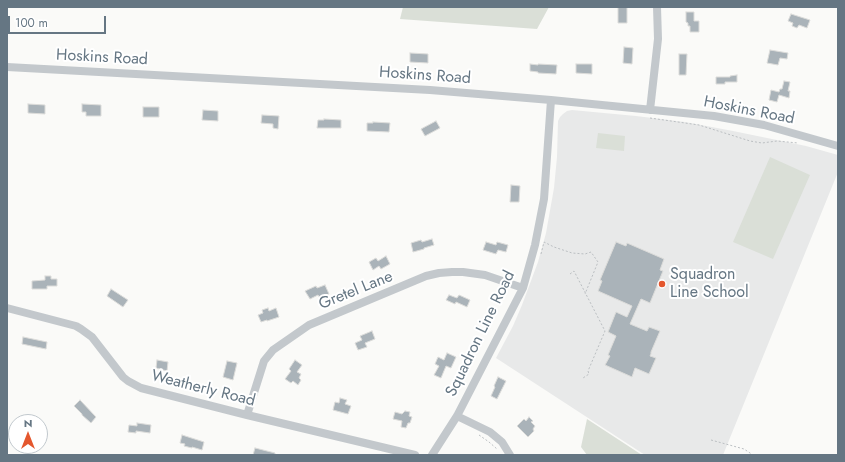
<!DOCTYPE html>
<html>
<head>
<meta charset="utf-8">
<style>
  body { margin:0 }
  #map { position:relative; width:845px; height:462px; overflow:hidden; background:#fafaf8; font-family:Jost,sans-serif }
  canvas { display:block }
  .frame { position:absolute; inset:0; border:8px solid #657683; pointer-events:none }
  .north { position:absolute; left:8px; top:414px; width:40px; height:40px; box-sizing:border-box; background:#fff; border:1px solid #c1c8cd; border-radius:50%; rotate:0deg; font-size:11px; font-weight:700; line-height:16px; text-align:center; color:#657683 }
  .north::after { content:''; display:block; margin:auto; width:14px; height:18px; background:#e4572e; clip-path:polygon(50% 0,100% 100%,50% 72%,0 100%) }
  .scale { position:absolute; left:8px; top:16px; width:98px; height:18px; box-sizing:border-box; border:2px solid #657683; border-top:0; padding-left:5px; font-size:12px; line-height:14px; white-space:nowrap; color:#657683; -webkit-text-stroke:3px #fff; paint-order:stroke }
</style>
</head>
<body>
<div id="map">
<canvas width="845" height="462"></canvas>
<div class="frame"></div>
<div class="north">N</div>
<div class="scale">100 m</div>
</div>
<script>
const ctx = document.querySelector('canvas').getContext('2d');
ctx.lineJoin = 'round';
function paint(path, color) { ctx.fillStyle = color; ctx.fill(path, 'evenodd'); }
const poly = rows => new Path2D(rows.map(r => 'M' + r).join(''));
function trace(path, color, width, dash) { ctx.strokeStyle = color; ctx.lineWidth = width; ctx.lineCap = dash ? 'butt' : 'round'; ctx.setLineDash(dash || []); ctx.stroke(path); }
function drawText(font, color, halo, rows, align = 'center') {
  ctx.font = font + ' Jost,sans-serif'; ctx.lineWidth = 4; ctx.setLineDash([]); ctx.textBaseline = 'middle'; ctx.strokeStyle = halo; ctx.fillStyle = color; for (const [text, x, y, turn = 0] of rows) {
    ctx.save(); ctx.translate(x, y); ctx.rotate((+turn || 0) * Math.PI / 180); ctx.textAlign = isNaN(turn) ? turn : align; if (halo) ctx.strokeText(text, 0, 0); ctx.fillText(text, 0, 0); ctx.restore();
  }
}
const built = poly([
  [572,110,636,116,685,122,733,131,806,146,838,155,838,172,723,455,645,455,496,358,513,326,522,305,538,262,546,233,554,188,557,157,558,121,560,117,563,114,567,111]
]);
const green = poly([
  [403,7,549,7,537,29,400,19],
  [598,133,625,136,624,151,596,148],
  [770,157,810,175,773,259,733,242],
  [587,419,642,455,587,455,581,447]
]);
const building = poly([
  [618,7,627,7,627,23,618,23,618,7],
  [686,12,694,12,694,21,699,21,699,32,690,32,690,26,688,26,688,23,686,22,686,12],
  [791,14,810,20,807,28,799,25,797,28,792,26,793,23,788,21,791,14],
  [624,47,633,48,632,64,623,63,624,47],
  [770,50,788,53,787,59,780,58,778,65,767,63,770,50],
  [410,53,428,54,428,63,410,62,410,53],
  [679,54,687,54,686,75,679,75,679,54],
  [530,64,538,65,538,64,557,65,556,74,538,73,538,72,530,71,530,64],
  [576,64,592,64,592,74,576,73,576,64],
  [737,75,737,82,725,82,725,84,716,84,716,77,730,77,730,76,737,75],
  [784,81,790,82,788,91,790,91,789,98,779,95,777,102,769,100,771,90,779,92,780,89,782,89,784,81],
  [28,104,45,105,45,114,28,113,28,104],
  [82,104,101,105,101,116,86,116,86,112,82,112,82,104],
  [143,107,159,107,159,117,143,117,143,107],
  [203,110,218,111,218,121,202,120,203,110],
  [262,115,279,116,278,129,273,128,273,124,261,123,262,115],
  [324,119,341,120,341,128,317,128,318,120,324,120,324,119],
  [436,121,440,128,425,136,421,129,436,121],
  [373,122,390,123,389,132,367,131,367,123,373,123,373,122],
  [511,185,520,186,519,202,510,202,511,185],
  [432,239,434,245,424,248,424,249,413,252,411,243,421,240,422,242,432,239],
  [486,242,496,245,497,242,508,245,506,252,498,250,496,254,483,250,486,242],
  [616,242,626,246,627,243,664,259,660,270,663,271,650,303,641,299,630,324,647,331,649,327,660,331,651,352,651,354,650,356,656,358,649,374,635,368,632,377,605,365,610,356,608,355,616,336,608,332,616,312,627,317,632,306,598,291,602,281,600,280,616,242],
  [386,256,390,264,381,269,379,266,373,270,369,262,376,258,378,261,386,256],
  [45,276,51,276,51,279,57,279,57,286,47,286,47,289,32,289,32,281,45,280,45,276],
  [325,285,329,294,320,298,318,295,310,299,305,291,316,286,317,288,325,285],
  [111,289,128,300,123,307,107,296,111,289],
  [449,295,457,298,459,295,470,300,467,307,456,302,455,304,446,300,449,295],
  [268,308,269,311,276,308,279,317,267,321,267,320,261,322,258,315,263,313,262,310,268,308],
  [372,331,375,339,365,343,367,347,358,350,355,343,362,340,360,336,372,331],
  [23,337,47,342,46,349,22,344,23,337],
  [447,353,456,357,451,368,446,366,441,378,434,375,439,366,435,364,438,357,444,360,447,353],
  [157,360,168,362,167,371,156,368,157,360],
  [295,360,302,365,297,372,301,374,299,378,301,380,298,385,293,381,291,383,285,379,291,371,289,369,295,360],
  [227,361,237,363,233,380,223,377,227,361],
  [498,377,506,381,497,399,491,396,495,387,494,386,498,377],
  [340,398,347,400,345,404,351,406,348,414,333,410,335,402,339,403,340,398],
  [80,400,96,417,91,423,82,415,82,414,74,406,80,400],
  [405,411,410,412,409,416,412,417,410,423,408,423,406,428,401,427,402,421,393,419,395,412,402,414,405,411],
  [529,417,533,421,531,422,535,426,533,429,534,431,528,437,517,426,524,419,526,421,529,417],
  [137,423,151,425,150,433,136,431,136,433,128,432,129,425,137,426,137,423],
  [182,435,204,442,202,450,192,447,192,448,184,446,185,444,180,443,182,435],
  [255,448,275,453,275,455,253,455,255,448]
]);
const path = poly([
  [650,118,699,125,750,141,762,143,777,141,798,143],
  [541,254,544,242,554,247,572,253,585,254,591,252,598,262,585,294],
  [570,274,574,271,605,331,588,371,589,374,583,378],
  [479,435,489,442,497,449],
  [711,440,744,449,753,455]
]);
const minor = poly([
  [7,67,430,90,551,100,714,116,764,125,838,146],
  [650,110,658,39,657,7],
  [7,308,76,326,81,329,92,337,123,377,128,381,141,388,247,415,415,455],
  [247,415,264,361,273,350,309,325,426,276,439,273,452,272,463,272,485,275,523,288],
  [457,416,490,432,502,442,510,455],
  [432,455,457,416,523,288,535,245,544,199,551,100]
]);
const markers = [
  [662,284,4,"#e4572e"]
];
const streetNames = [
  ["Hoskins Road",102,58,3],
  ["Hoskins Road",425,76,4],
  ["Hoskins Road",749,111,11],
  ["Gretel Lane",356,291,-22],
  ["Squadron Line Road",481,334,-64],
  ["Weatherly Road",203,389,14]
];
const poiNames = [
  ["Squadron",670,275],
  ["Line School",670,293]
];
paint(built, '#e8e9e9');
paint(green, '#dadfd7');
paint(building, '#aab3b9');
trace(building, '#dcdcda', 1);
trace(path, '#bbbfc2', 1, [2, 2]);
trace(minor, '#c3c8cc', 8);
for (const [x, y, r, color] of markers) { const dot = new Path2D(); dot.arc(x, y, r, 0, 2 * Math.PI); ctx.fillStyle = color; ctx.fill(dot); trace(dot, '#fff', 1.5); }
drawText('16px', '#657683', '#fff', streetNames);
drawText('16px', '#657683', '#fff', poiNames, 'left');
</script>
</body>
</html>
